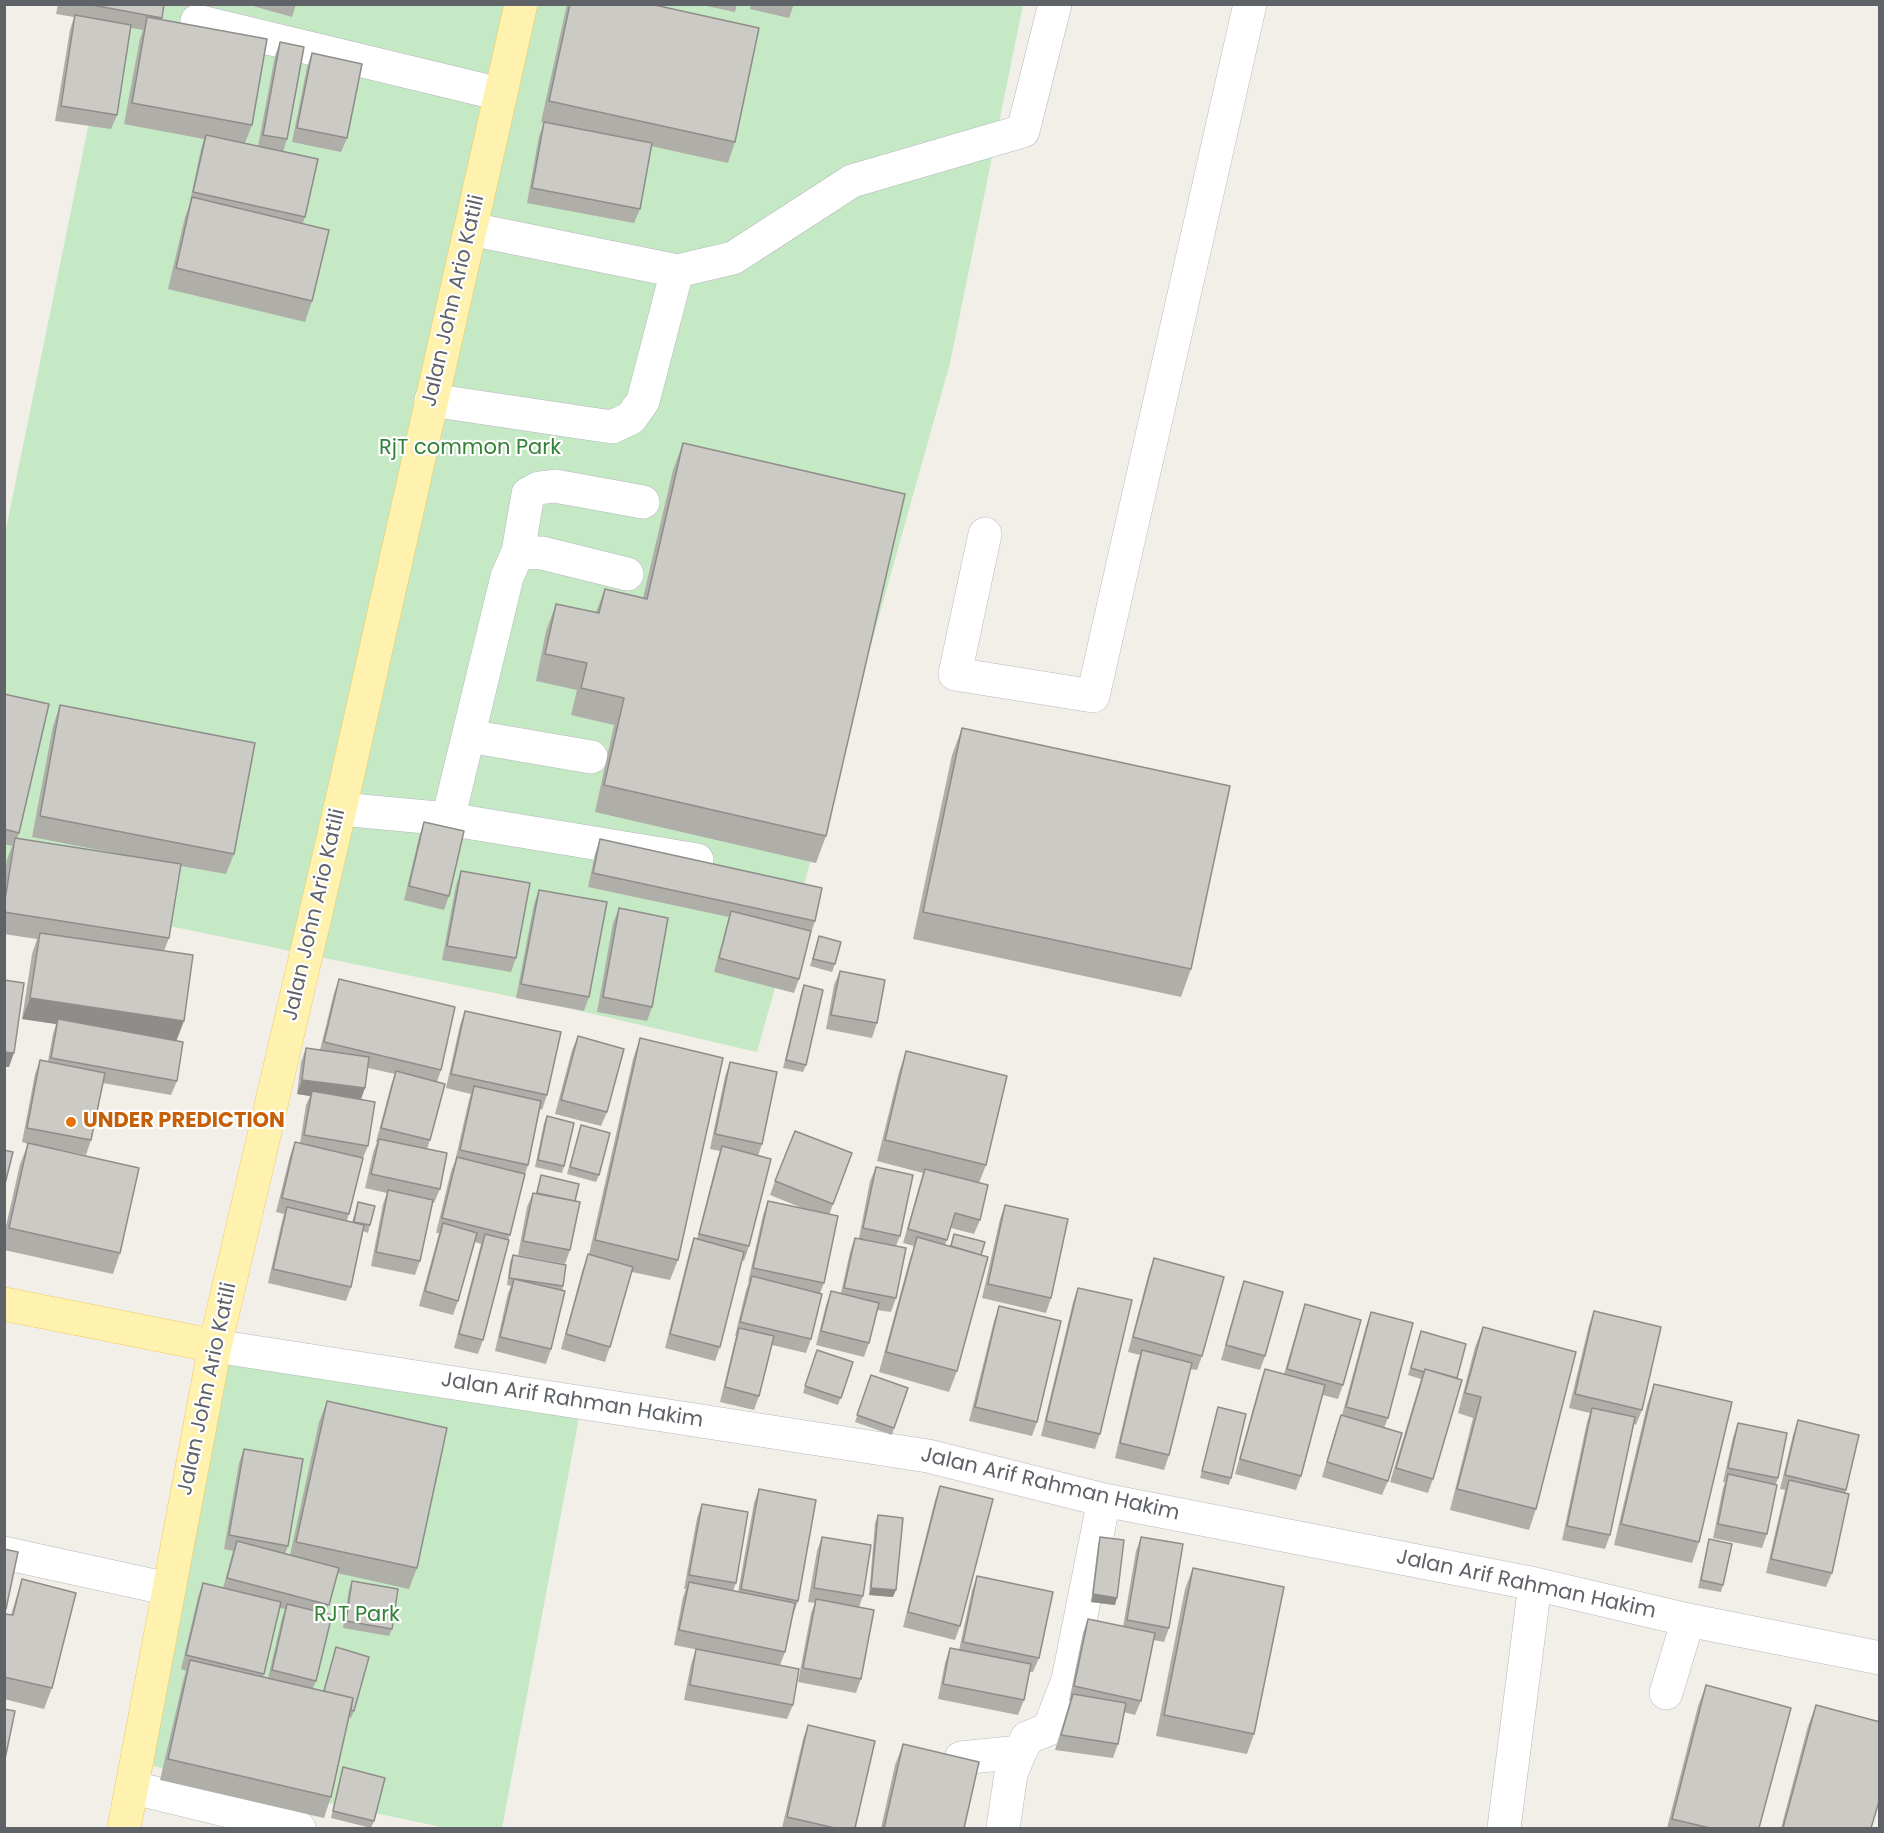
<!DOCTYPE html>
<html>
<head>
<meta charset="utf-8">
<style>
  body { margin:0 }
  #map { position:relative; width:1884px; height:1833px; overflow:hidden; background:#f1efe8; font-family:Poppins,sans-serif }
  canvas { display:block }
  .frame { position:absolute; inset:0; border:6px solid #5f6368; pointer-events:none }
</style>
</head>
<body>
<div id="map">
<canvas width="1884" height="1833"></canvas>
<div class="frame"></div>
</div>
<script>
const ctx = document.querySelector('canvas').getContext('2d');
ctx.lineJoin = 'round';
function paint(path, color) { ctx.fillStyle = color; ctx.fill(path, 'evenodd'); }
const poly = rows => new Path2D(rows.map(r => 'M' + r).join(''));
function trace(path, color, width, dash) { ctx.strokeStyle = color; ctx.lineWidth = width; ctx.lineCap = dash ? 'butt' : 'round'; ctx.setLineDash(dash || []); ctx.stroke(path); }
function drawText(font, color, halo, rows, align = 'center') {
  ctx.font = font + ' Poppins,sans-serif'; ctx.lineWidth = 4.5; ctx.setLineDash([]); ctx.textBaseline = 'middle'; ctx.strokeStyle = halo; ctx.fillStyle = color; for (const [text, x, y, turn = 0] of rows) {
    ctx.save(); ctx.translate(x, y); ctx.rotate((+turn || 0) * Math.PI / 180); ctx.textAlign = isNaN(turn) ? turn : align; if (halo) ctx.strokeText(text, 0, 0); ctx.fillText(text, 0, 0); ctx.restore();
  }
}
const green = poly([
  [113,5,1023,5,950,363,757,1052,572,1009,5,892,5,534],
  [228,1349,581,1407,502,1828,446,1828,138,1763]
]);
const minor = poly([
  [197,21,500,94],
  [677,271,733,258,852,181,1023,131,1055,4],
  [431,400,612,427,631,418,643,401,677,271,471,229],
  [985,534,955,674,1093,696,1250,4],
  [518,552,528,494,539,488,555,486,643,502],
  [469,736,591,757],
  [340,809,448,819,697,860],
  [448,819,507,577,518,552,542,553,627,574],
  [215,1346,928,1456,1104,1500,1535,1584,1688,1620,1880,1658],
  [4,1553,169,1589],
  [1666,1693,1688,1620],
  [961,1758,1020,1752],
  [134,1788,299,1828],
  [1003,1828,1011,1774,1020,1752,1027,1738,1049,1729,1068,1680,1104,1500],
  [1504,1828,1535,1584]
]);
const major = poly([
  [4,1304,215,1346],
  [124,1828,215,1346,340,809,521,4]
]);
const wall = poly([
  [58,4,164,4,161,20,252,125,245,143,258,146,275,56,280,42,287,139,283,152,305,217,303,223,312,301,305,322,168,289,185,217,189,206,201,149,204,139,124,124,140,38,143,30,131,28,117,115,111,129,55,121,70,30,74,17,56,14],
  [246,4,296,4,292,17],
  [567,4,650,4,735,142,728,163,651,146,640,209,634,223,527,203,539,136,544,123,541,122],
  [697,4,737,4,735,12],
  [751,4,794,4,789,18,750,9],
  [312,53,347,138,341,152,292,142,307,67],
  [683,443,826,836,816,863,595,812,614,725,571,715,577,690,536,681,546,631,556,604,596,612,605,589,643,598,673,470],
  [4,694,19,833,17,839,140,858,32,837,53,726,60,705,234,854,226,874,181,866,169,938,164,951,176,1041,177,1081,171,1095,103,1083,91,1140,86,1155,42,1146,120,1253,113,1274,4,1250,4,1235,20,1164,28,1144,22,1142,35,1074,40,1060,48,1061,53,1034,56,1024,22,1019,32,954,37,939,4,934,4,878,7,859,12,846,4,844],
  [962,728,1191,969,1181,997,913,939,952,755],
  [424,822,449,896,444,910,404,900,419,837],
  [600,839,815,921,811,933,799,979,794,993,714,972,729,917,588,887,595,854],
  [461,871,516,958,511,972,442,960,456,885],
  [539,890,589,997,584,1011,516,998,534,904],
  [619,908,652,1007,647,1021,597,1012,613,923],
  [819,936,835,964,832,972,810,966],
  [840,971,877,1023,872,1038,826,1029,834,985],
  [339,979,441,1070,437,1082,430,1140,427,1149,440,1189,434,1203,433,1203,420,1261,415,1275,371,1266,383,1204,387,1193,365,1188,373,1153,377,1142,376,1142,391,1085,395,1074,368,1068,361,1099,368,1146,362,1160,347,1221,352,1222,358,1202,370,1225,368,1233,363,1231,351,1287,346,1301,268,1283,282,1221,284,1214,276,1212,290,1156,295,1142,300,1143,306,1105,310,1096,297,1094,301,1062,306,1048,320,1050,334,993],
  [804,985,806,1065,803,1072,783,1068,801,993],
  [465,1011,547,1095,542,1110,540,1109,528,1165,525,1174,483,1340,478,1354,454,1348,481,1244,475,1242,458,1301,453,1315,419,1306,439,1233,436,1233,451,1171,455,1161,469,1100,471,1094,446,1088,460,1025],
  [578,1036,607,1112,601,1126,555,1114,572,1050],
  [640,1038,678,1260,670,1280,632,1272,610,1347,605,1362,561,1349,583,1268,589,1254,633,1059],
  [906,1051,986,1165,979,1183,980,1220,974,1234,951,1228,945,1245,950,1246,954,1234,981,1255,957,1371,949,1392,879,1372,910,1258,914,1246,903,1243,920,1183,923,1173,877,1161,899,1072],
  [730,1062,762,1144,758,1156,749,1246,744,1261,742,1260,720,1347,715,1361,665,1348,689,1253,694,1238,697,1239,717,1160,720,1151,710,1149,725,1076],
  [547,1116,564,1166,562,1173,535,1167,544,1123],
  [581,1125,599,1175,596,1182,567,1174],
  [852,1153,829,1215,824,1283,820,1293,811,1339,806,1353,772,1345,759,1396,754,1410,720,1402,736,1336,735,1336,746,1290,749,1282,748,1282,763,1215,768,1201,805,1209,770,1195,775,1181],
  [876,1167,900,1236,896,1246,896,1298,891,1312,877,1310,869,1343,864,1357,816,1345,826,1305,831,1291,841,1293,850,1252,855,1238,859,1238,870,1181],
  [541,1175,575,1201,570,1250,565,1264,518,1255,527,1207,533,1193,536,1193],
  [1005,1205,1051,1298,1046,1313,982,1298,1000,1219],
  [513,1255,563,1286,551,1349,546,1364,495,1351,508,1293,511,1286,507,1285,510,1262],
  [1154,1258,1202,1356,1197,1370,1190,1369,1169,1455,1164,1470,1115,1458,1137,1364,1140,1355,1128,1352,1149,1272],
  [1244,1281,1265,1356,1260,1370,1221,1360,1239,1295],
  [1078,1288,1100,1434,1095,1449,1041,1436,1073,1302],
  [1305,1304,1343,1385,1338,1399,1323,1395,1301,1476,1296,1490,1235,1474,1260,1383,1265,1369,1284,1374,1300,1319],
  [999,1306,1037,1422,1032,1436,969,1421,994,1321],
  [1594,1311,1642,1410,1636,1425,1634,1424,1610,1535,1605,1549,1562,1540,1587,1422,1590,1413,1569,1408,1589,1325],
  [1371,1312,1388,1418,1384,1428,1388,1481,1382,1495,1322,1477,1336,1429,1341,1415,1342,1415,1366,1326],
  [1483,1327,1536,1509,1529,1530,1450,1510,1473,1418,1458,1413,1475,1347],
  [1421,1331,1457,1378,1433,1479,1428,1493,1390,1482,1421,1379,1408,1375],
  [817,1350,853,1362,838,1405,803,1393],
  [871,1375,894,1428,892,1435,855,1422],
  [1654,1384,1699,1542,1692,1563,1614,1545,1647,1405],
  [327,1401,417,1568,409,1589,337,1573,326,1613,316,1681,313,1688,323,1691,336,1647,354,1711,351,1718,349,1717,331,1797,324,1818,160,1780,183,1681,186,1671,181,1669,198,1597,203,1583,223,1588,233,1551,224,1549,239,1463,244,1449,288,1546,285,1554,290,1555,319,1422],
  [280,1608,285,1609,282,1618,268,1678,263,1677],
  [1218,1407,1231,1478,1229,1485,1200,1478],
  [1798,1420,1846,1490,1832,1573,1826,1587,1766,1573,1785,1490,1780,1489,1793,1435],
  [1738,1423,1778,1478,1776,1484,1767,1534,1762,1548,1713,1538,1723,1488,1725,1482,1723,1482,1733,1437],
  [940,1486,960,1626,955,1640,903,1627,935,1500],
  [759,1489,798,1601,793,1615,785,1652,780,1665,793,1705,787,1719,684,1700,691,1664,696,1649,735,1657,674,1645,683,1597,686,1589,684,1589,697,1518,702,1504,736,1583,733,1591,738,1592,754,1503],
  [878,1515,893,1597,869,1595,875,1523],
  [822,1537,863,1596,859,1607,861,1679,856,1693,798,1682,811,1613,815,1603,808,1602,817,1551],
  [1100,1537,1115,1605,1091,1602,1098,1545],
  [1141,1537,1169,1628,1164,1642,1153,1640,1141,1701,1135,1715,1124,1712,1118,1744,1113,1758,1055,1750,1070,1701,1069,1701,1083,1633,1088,1619,1123,1627,1136,1551],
  [1709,1539,1723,1585,1721,1592,1698,1588,1707,1547],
  [4,1549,6,1609,5,1614,11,1615,22,1579,52,1688,44,1709,4,1699],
  [1193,1568,1254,1734,1247,1754,1156,1736,1185,1589],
  [977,1576,1039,1658,1033,1672,1029,1672,1024,1700,1018,1715,938,1699,945,1663,950,1648,959,1650,972,1590],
  [352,1581,392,1629,389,1636,343,1628,349,1589],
  [1706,1685,1759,1828,1667,1828,1698,1706],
  [1816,1705,1871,1828,1781,1828,1808,1726],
  [808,1725,855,1828,782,1828,803,1739],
  [903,1744,964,1828,881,1828,895,1765],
  [343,1767,374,1821,371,1828,331,1818,341,1775]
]);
const shadedWall = poly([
  [30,998,184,1021,176,1042,58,1019,56,1024,22,1019],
  [4,1052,14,1053,9,1067,4,1067],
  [302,1080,365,1088,360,1102,312,1091,310,1096,297,1094],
  [871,1588,896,1590,893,1597,869,1595],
  [1093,1594,1117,1598,1115,1605,1091,1602]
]);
const building = poly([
  [87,4,164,4,162,18,87,4],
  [570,4,650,4,759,28,735,142,549,101,570,4],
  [75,15,131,25,117,115,61,106,75,15],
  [147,17,267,39,252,125,132,103,147,17],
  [280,42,304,47,287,139,263,135,280,42],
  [312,53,362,64,347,138,297,128,312,53],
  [544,122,652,143,640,209,532,188,544,122],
  [206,135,318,159,305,217,193,192,206,135],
  [192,197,329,230,312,301,176,268,192,197],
  [683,443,905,494,826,836,604,785,624,698,581,688,587,663,545,654,556,604,599,613,605,589,647,599,683,443],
  [4,694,49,704,19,833,4,829,4,694],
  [60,705,255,743,234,854,40,816,60,705],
  [962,728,1230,786,1191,969,923,912,962,728],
  [424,822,464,831,449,896,409,886,424,822],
  [15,838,181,864,169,938,4,912,4,906,15,838],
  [600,839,822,888,815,921,593,873,600,839],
  [461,871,530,883,516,958,447,946,461,871],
  [539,890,607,902,589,997,521,984,539,890],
  [619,908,668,918,652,1007,603,997,619,908],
  [731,911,811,931,799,979,719,958,731,911],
  [40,933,193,955,184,1021,30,998,40,933],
  [819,936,841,942,835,964,813,959,819,936],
  [840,971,885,980,877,1023,831,1015,840,971],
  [339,979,455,1007,441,1070,324,1042,339,979],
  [4,980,24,983,14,1053,4,1052,4,980],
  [804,985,823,990,806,1065,786,1060,804,985],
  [465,1011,561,1032,547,1095,451,1074,465,1011],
  [58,1019,183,1042,177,1081,51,1058,58,1019],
  [578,1036,624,1049,607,1112,561,1100,578,1036],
  [640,1038,723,1058,678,1260,595,1240,640,1038],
  [306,1048,369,1057,365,1088,302,1080,306,1048],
  [906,1051,1007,1076,986,1165,885,1140,906,1051],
  [40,1060,105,1073,91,1140,27,1128,40,1060],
  [730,1062,777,1072,762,1144,715,1134,730,1062],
  [396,1071,445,1084,430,1140,381,1128,396,1071],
  [474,1086,541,1101,528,1165,460,1150,474,1086],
  [312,1091,375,1102,368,1146,304,1135,312,1091],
  [547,1116,574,1123,564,1166,538,1160,547,1116],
  [581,1125,610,1133,599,1175,570,1167,581,1125],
  [795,1131,852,1153,833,1204,775,1181,795,1131],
  [379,1139,447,1153,440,1189,371,1174,379,1139],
  [295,1142,363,1158,349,1214,282,1198,295,1142],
  [28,1143,139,1168,120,1253,9,1228,28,1143],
  [722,1146,771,1159,749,1246,699,1234,722,1146],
  [4,1150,13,1152,4,1188,4,1150],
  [457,1157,525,1174,510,1235,442,1218,457,1157],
  [876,1167,913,1175,900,1236,863,1228,876,1167],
  [925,1169,988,1185,980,1220,955,1213,947,1240,908,1229,925,1169],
  [541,1175,579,1184,575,1201,537,1193,541,1175],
  [388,1190,433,1200,420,1261,376,1252,388,1190],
  [533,1193,580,1202,570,1250,523,1241,533,1193],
  [768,1201,838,1216,824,1283,753,1268,768,1201],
  [358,1202,375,1206,370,1225,354,1222,358,1202],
  [1005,1205,1068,1219,1051,1298,988,1284,1005,1205],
  [287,1207,364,1225,351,1287,273,1269,287,1207],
  [443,1223,477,1233,458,1301,425,1291,443,1223],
  [485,1234,509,1240,483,1340,459,1334,485,1234],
  [954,1234,985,1242,981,1255,951,1246,954,1234],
  [917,1237,988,1257,957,1371,886,1352,917,1237],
  [694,1238,744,1252,720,1347,670,1334,694,1238],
  [855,1238,906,1248,896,1298,844,1288,855,1238],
  [588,1254,633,1267,610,1347,566,1334,588,1254],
  [513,1255,566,1265,563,1286,509,1278,513,1255],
  [1154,1258,1224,1277,1202,1356,1133,1337,1154,1258],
  [752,1276,822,1294,811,1339,740,1322,752,1276],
  [514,1279,565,1291,551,1349,500,1337,514,1279],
  [1244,1281,1283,1292,1265,1356,1226,1345,1244,1281],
  [1078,1288,1132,1300,1100,1434,1046,1421,1078,1288],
  [831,1291,879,1303,869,1343,821,1331,831,1291],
  [1305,1304,1361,1320,1343,1385,1287,1369,1305,1304],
  [999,1306,1061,1321,1037,1422,975,1407,999,1306],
  [1594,1311,1661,1327,1642,1410,1575,1394,1594,1311],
  [1371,1312,1413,1323,1388,1418,1346,1407,1371,1312],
  [1483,1327,1576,1352,1536,1509,1457,1489,1481,1397,1465,1393,1483,1327],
  [739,1328,774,1336,759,1396,725,1387,739,1328],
  [1421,1331,1466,1344,1457,1378,1425,1369,1424,1372,1411,1368,1421,1331],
  [817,1350,853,1362,841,1398,805,1386,817,1350],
  [1142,1350,1192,1363,1169,1455,1120,1443,1142,1350],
  [1265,1369,1325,1385,1301,1476,1240,1459,1265,1369],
  [1425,1369,1462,1380,1433,1479,1396,1468,1425,1369],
  [871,1375,908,1388,894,1428,857,1415,871,1375],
  [1654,1384,1732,1402,1699,1542,1621,1524,1654,1384],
  [327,1401,447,1428,417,1568,296,1542,327,1401],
  [1218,1407,1246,1414,1231,1478,1202,1471,1218,1407],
  [1592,1408,1635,1417,1610,1535,1567,1526,1592,1408],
  [1341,1415,1402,1433,1388,1481,1327,1462,1341,1415],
  [1798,1420,1859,1435,1846,1490,1785,1475,1798,1420],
  [1738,1423,1787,1433,1778,1478,1728,1468,1738,1423],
  [244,1449,303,1459,288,1546,229,1535,244,1449],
  [1728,1474,1777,1485,1767,1534,1718,1524,1728,1474],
  [1789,1480,1849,1494,1832,1573,1771,1559,1789,1480],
  [940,1486,993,1499,960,1626,908,1612,940,1486],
  [759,1489,816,1500,798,1601,741,1589,759,1489],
  [702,1504,748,1512,736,1583,689,1575,702,1504],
  [878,1515,903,1518,896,1590,871,1588,878,1515],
  [822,1537,871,1545,863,1596,814,1588,822,1537],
  [1100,1537,1124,1540,1117,1598,1093,1594,1100,1537],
  [1141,1537,1183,1544,1169,1628,1127,1620,1141,1537],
  [1709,1539,1732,1544,1723,1585,1701,1580,1709,1539],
  [237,1541,339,1568,329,1605,227,1578,237,1541],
  [4,1549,18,1552,6,1609,4,1609,4,1549],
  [1193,1568,1284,1587,1254,1734,1164,1715,1193,1568],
  [977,1576,1053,1592,1039,1658,963,1642,977,1576],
  [22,1579,76,1593,52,1688,4,1677,4,1614,13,1615,22,1579],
  [352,1581,398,1589,392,1629,346,1621,352,1581],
  [689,1582,795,1603,785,1652,679,1630,689,1582],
  [203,1583,281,1602,264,1674,186,1655,203,1583],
  [816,1599,874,1610,861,1679,803,1668,816,1599],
  [287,1604,332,1615,316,1681,272,1670,287,1604],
  [1088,1619,1155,1633,1141,1701,1074,1686,1088,1619],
  [336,1647,369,1657,354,1711,351,1710,353,1698,324,1691,336,1647],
  [950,1648,1031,1664,1024,1700,943,1684,950,1648],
  [696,1649,799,1669,793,1705,690,1685,696,1649],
  [190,1660,353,1698,331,1797,168,1759,190,1660],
  [1706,1685,1791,1708,1759,1828,1710,1828,1672,1819,1706,1685],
  [1073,1694,1126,1703,1118,1744,1061,1735,1073,1694],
  [1816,1705,1880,1722,1880,1798,1871,1828,1783,1828,1816,1705],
  [4,1709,15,1711,4,1764,4,1709],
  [808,1725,875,1741,855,1828,835,1828,787,1817,808,1725],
  [903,1744,979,1762,964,1828,884,1828,903,1744],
  [343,1767,385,1778,374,1821,333,1811,343,1767]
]);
const markers = [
  [71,1122,6,"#e8710a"]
];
const streetNames = [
  ["Jalan John Ario Katili",454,301,-77],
  ["Jalan John Ario Katili",315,915,-77],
  ["Jalan John Ario Katili",208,1389,-78],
  ["Jalan Arif Rahman Hakim",572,1401,9],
  ["Jalan Arif Rahman Hakim",1050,1485,13],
  ["Jalan Arif Rahman Hakim",1526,1585,12]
];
const parkNames = [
  ["RjT common Park",470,449],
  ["RJT Park",357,1616]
];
const foodNames = [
  ["UNDER PREDICTION",83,1122]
];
paint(green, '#c5e8c5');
trace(minor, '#b5b8bc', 34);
trace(major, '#f2c960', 34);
trace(minor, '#fff', 33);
trace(major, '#fff2af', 33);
paint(wall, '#afaea9');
paint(shadedWall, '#8f8d8a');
paint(building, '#cccac5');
trace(building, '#8f8d8a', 1.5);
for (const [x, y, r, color] of markers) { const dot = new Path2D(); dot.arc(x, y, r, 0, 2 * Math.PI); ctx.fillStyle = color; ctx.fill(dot); trace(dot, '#fff', 2); }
drawText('21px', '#5f6368', '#fff', streetNames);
drawText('21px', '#348238', '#fff', parkNames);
drawText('bold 21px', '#c56008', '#fff', foodNames, 'left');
</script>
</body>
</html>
